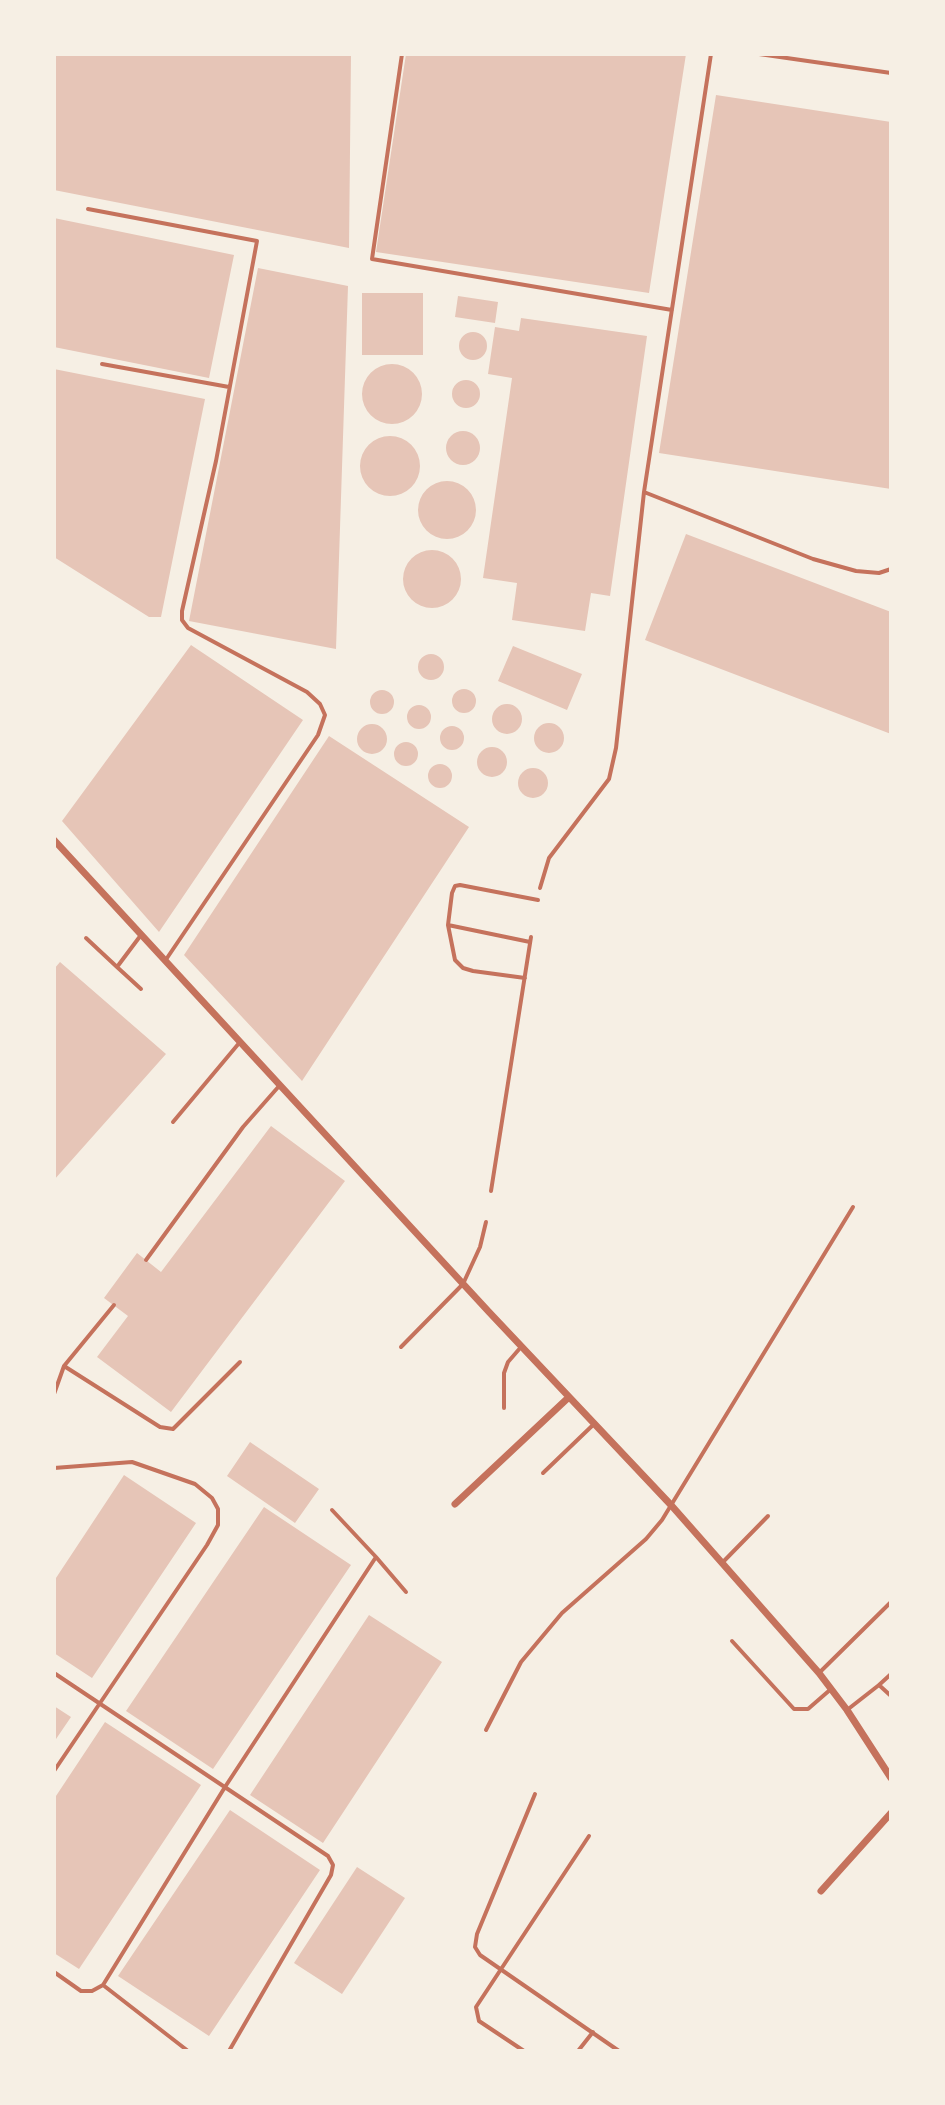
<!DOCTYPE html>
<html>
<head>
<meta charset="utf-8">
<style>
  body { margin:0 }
  #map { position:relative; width:945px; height:2105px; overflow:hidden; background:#f6efe4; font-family:Lato,sans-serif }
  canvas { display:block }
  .frame { position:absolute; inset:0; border:56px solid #f6efe4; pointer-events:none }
</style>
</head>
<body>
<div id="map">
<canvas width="945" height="2105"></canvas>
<div class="frame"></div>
</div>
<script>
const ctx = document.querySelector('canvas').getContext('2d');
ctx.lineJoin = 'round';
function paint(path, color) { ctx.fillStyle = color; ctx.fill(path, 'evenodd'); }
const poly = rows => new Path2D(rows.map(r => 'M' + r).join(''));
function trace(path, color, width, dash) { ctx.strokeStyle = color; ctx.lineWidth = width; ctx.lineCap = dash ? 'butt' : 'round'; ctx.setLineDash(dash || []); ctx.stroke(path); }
const building = poly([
  [54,54,351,54,349,248,54,190],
  [406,54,686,54,649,293,376,252],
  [716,95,891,122,891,489,659,453],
  [54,218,234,255,209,378,54,347],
  [258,268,348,286,336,649,189,621],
  [362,293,423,293,423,355,362,355],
  [458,296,498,302,495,323,455,317],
  [521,318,647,336,610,596,591,593,585,631,512,620,517,583,483,578,512,378,488,374,495,327,519,331],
  '459 346a14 14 0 1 1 28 0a14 14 0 1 1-28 0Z',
  '362 394a30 30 0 1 1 60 0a30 30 0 1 1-60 0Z',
  [54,369,205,399,161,617,149,617,54,557],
  '452 394a14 14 0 1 1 28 0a14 14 0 1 1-28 0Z',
  '446 448a17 17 0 1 1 34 0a17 17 0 1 1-34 0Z',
  '360 466a30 30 0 1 1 60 0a30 30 0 1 1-60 0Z',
  '418 510a29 29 0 1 1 58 0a29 29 0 1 1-58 0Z',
  [686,534,891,612,891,734,645,640],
  '403 579a29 29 0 1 1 58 0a29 29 0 1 1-58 0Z',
  [191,645,303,720,159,932,62,821],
  [513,646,582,674,567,710,498,681],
  '418 667a13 13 0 1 1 26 0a13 13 0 1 1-26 0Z',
  '452 701a12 12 0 1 1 24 0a12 12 0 1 1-24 0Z',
  '370 702a12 12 0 1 1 24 0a12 12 0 1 1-24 0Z',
  '492 719a15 15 0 1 1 30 0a15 15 0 1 1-30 0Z',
  '407 717a12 12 0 1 1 24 0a12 12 0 1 1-24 0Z',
  '534 738a15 15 0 1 1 30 0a15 15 0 1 1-30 0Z',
  '357 739a15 15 0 1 1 30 0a15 15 0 1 1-30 0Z',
  '440 738a12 12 0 1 1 24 0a12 12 0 1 1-24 0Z',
  [329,736,469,827,302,1081,184,955],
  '394 754a12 12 0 1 1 24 0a12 12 0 1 1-24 0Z',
  '477 762a15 15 0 1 1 30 0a15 15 0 1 1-30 0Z',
  '428 776a12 12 0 1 1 24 0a12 12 0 1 1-24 0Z',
  '518 783a15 15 0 1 1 30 0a15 15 0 1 1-30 0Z',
  [60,962,166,1054,54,1180,54,969],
  [271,1126,345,1181,171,1412,97,1357,128,1316,104,1298,137,1253,161,1272],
  [250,1442,319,1489,295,1523,227,1476],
  [124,1475,196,1523,92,1678,54,1653,54,1581],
  [264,1507,351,1565,213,1769,126,1711],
  [369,1615,442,1662,323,1843,250,1795],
  [54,1706,71,1717,54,1742],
  [105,1722,201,1785,79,1969,54,1953,54,1799],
  [230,1810,320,1870,209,2036,118,1976],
  [357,1867,405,1898,342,1994,294,1963]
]);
const service = poly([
  [402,54,372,259,672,310],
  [759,54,891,73],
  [88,209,257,241,216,461,182,611,182,620,188,628,307,692,320,704,325,715,318,735,165,961],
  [102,364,229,387],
  [644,492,813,559,856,571,879,573,891,569],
  [540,888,549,858,609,779,616,748,644,492,711,54],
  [448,925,530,942],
  [86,938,117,967,141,935],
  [117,967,141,989],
  [525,978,473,971,463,968,455,960,448,925,452,893,455,886,460,885,538,900],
  [173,1122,240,1042],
  [491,1191,531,937],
  [146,1260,243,1127,280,1085],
  [401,1347,463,1284,480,1247,486,1222],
  [64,1366,160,1427,173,1429,240,1362],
  [54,1394,64,1366,114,1305],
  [504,1408,504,1373,508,1362,521,1347],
  [54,1468,132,1462,195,1484,212,1498,218,1509,218,1525,207,1545,54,1771],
  [543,1473,594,1424],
  [376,1557,406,1592],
  [722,1563,768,1516],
  [732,1641,794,1709,808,1709,831,1689],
  [54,1673,328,1856,333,1865,331,1875,229,2051],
  [819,1673,891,1602],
  [879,1685,891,1674],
  [847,1710,879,1685,891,1696],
  [486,1730,521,1662,562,1613,646,1539,662,1520,853,1207],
  [535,1794,477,1934,475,1947,480,1955,619,2051],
  [54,1972,81,1991,92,1991,103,1985,225,1787,376,1557,332,1510],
  [103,1985,188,2051],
  [524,2051,479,2021,476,2007,589,1836],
  [578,2051,593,2032]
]);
const minor = poly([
  [54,840,489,1312,671,1505,819,1673,847,1710,891,1778],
  [455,1504,569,1397],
  [821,1891,891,1813]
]);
paint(building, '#e6c5b7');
trace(service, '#c5725c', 4);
trace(minor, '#c5725c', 7);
</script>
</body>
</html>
